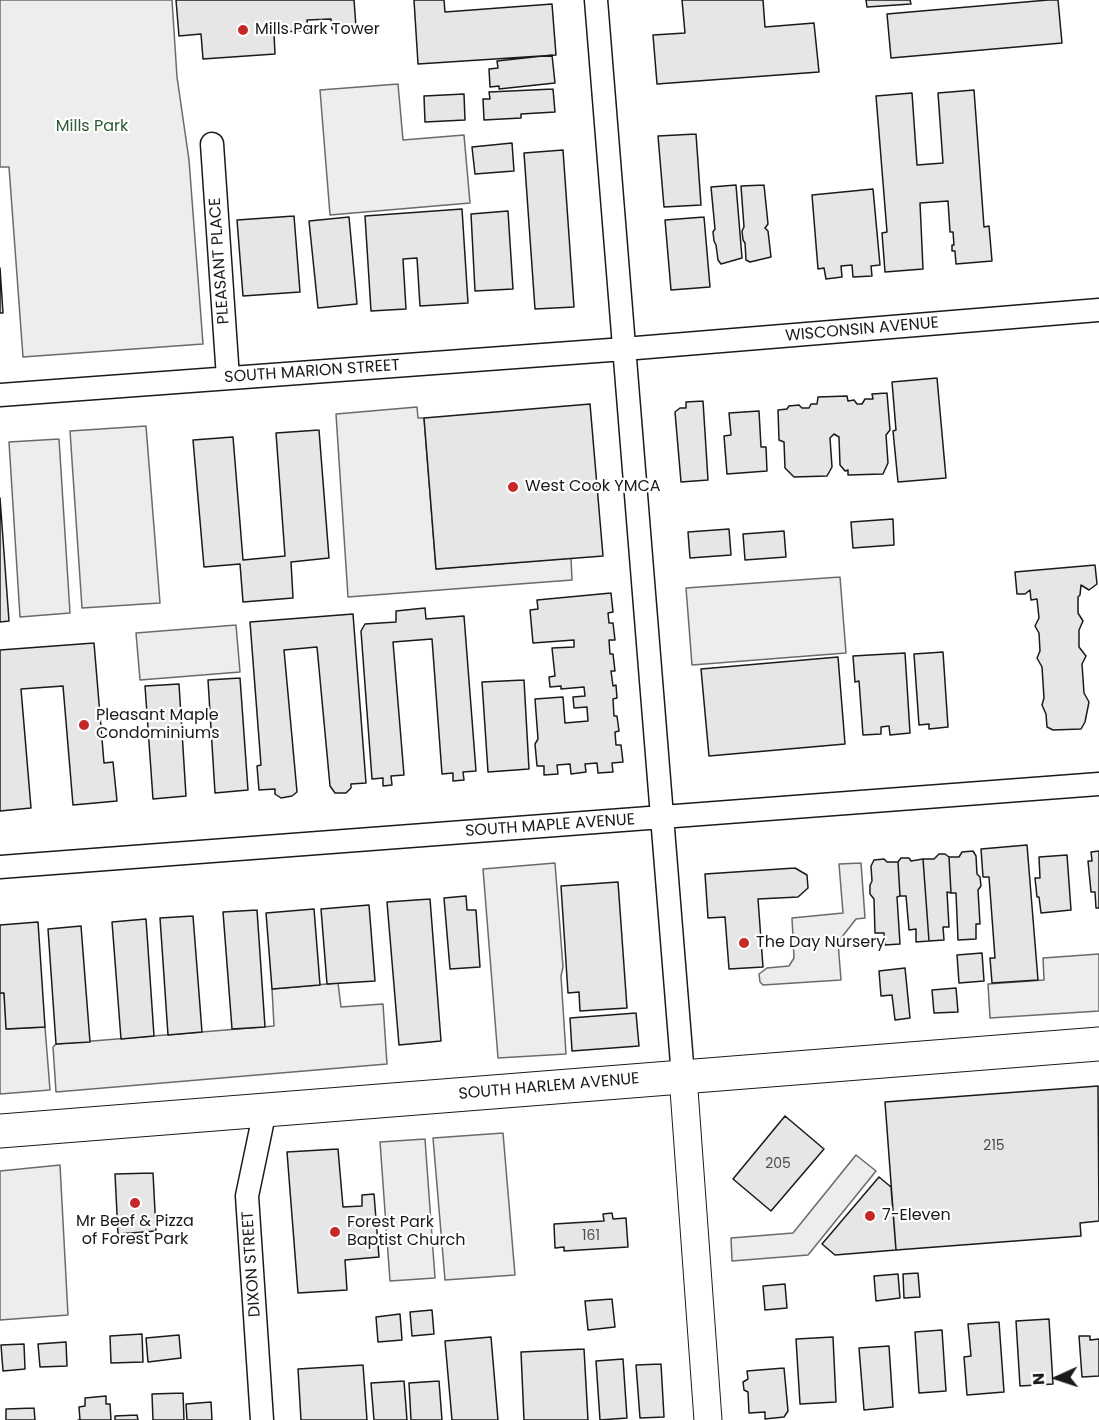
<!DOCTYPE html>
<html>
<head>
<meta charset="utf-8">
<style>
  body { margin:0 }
  #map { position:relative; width:1099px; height:1420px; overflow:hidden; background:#fff; font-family:Poppins,sans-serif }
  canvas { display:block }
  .north { position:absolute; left:1027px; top:1348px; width:60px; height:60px; -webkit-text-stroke:4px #fff; paint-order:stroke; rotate:267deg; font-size:16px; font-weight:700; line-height:24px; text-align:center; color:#1a1a1a }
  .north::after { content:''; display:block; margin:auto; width:21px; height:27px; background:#1a1a1a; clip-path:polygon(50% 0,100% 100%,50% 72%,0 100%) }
</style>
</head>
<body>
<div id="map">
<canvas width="1099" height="1420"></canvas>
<div class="north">N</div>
</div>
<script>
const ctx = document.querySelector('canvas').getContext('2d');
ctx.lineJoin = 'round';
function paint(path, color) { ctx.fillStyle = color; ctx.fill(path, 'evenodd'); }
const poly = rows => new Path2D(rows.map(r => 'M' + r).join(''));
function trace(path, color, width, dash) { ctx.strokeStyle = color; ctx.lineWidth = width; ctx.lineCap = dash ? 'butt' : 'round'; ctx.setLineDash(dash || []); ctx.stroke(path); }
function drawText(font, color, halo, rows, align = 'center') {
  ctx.font = font + ' Poppins,sans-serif'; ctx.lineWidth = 4.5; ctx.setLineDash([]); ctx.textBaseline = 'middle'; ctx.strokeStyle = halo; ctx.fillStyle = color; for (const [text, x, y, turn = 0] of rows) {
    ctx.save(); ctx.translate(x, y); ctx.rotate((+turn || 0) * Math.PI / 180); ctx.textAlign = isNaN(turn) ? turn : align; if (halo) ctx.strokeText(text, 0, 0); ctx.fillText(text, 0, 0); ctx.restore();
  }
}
const built = poly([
  [0,0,172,0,177,77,189,160,203,344,23,357,9,167,0,167,0,0],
  [398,84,403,140,464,135,470,203,330,215,320,90,398,84],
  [417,407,418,418,424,418,436,569,571,558,572,580,348,597,336,414,417,407],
  [146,426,160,603,82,608,70,431,146,426],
  [59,439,70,613,20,617,9,442,59,439],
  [840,577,846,653,692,665,686,588,840,577],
  [236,625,240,672,140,680,136,633,236,625],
  [555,863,563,967,561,976,566,1054,498,1058,483,869,555,863],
  [861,863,865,918,856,919,838,942,841,980,763,985,760,982,759,974,767,968,789,966,794,958,792,918,843,913,839,864,861,863],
  [1099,954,1099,1011,990,1018,988,984,1044,980,1043,958,1099,954],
  [338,983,341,1007,383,1004,387,1064,56,1092,53,1047,56,1044,274,1026,272,989,338,983],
  [0,993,4,993,7,1029,45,1027,50,1090,0,1094,0,993],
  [503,1133,515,1275,445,1280,433,1138,503,1133],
  [425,1139,435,1278,390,1281,380,1142,425,1139],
  [856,1155,876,1171,808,1255,732,1261,731,1238,793,1233,856,1155],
  [60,1165,68,1315,0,1320,0,1171,60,1165]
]);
const building = poly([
  [176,0,354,0,356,27,332,29,331,19,307,20,308,30,274,33,275,54,203,59,201,34,179,36,176,0],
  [414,0,444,0,445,12,552,4,556,55,418,64,414,0],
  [682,0,763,0,765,27,814,23,819,72,657,84,653,35,685,33,682,0],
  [866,0,910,0,911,4,867,7,866,0],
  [1048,0,1058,0,1062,43,891,58,887,14,1048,0],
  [552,55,555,83,499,89,499,86,490,87,489,69,498,68,497,61,552,55],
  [553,89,555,112,521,114,521,118,484,120,483,99,490,99,489,92,553,89],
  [974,90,984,227,989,226,992,261,956,264,955,251,952,251,952,245,954,245,953,232,950,232,948,201,920,203,923,269,885,272,882,233,887,232,876,96,912,93,917,165,943,163,938,93,974,90],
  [464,94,465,120,425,122,424,96,464,94],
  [696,134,701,205,664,207,658,136,696,134],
  [512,143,514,171,475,174,472,147,512,143],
  [563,150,574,307,535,309,524,153,563,150],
  [736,185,742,258,721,264,718,260,716,245,714,241,713,232,715,229,711,187,736,185],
  [764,185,768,224,765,228,768,231,771,257,750,262,746,260,745,243,743,240,742,231,744,227,741,186,764,185],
  [873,189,880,265,871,266,872,276,853,277,852,265,841,266,842,277,826,279,824,268,818,269,812,195,873,189],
  [462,209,468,303,420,306,417,258,403,259,406,309,371,311,365,216,462,209],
  [508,211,513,289,475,291,471,214,508,211],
  [294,216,300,292,243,296,237,220,294,216],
  [349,217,357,304,318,308,309,221,349,217],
  [704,217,710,287,671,290,665,220,704,217],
  [0,268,3,313,0,313,0,268],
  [937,378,946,478,898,482,893,431,896,430,892,382,937,378],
  [887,393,890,430,886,435,888,463,883,474,848,475,848,470,845,471,840,465,839,437,834,434,830,438,832,467,827,476,794,477,785,468,784,442,779,440,778,410,787,409,789,406,799,405,802,408,809,408,811,404,817,404,818,397,847,396,848,401,854,400,857,404,862,404,865,399,873,399,872,394,887,393],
  [703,401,708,480,681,482,675,412,680,408,686,408,686,402,703,401],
  [590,404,603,556,436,569,424,418,590,404],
  [759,411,761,447,766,447,767,471,727,474,724,436,731,435,729,413,759,411],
  [319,430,329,558,291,562,293,598,243,602,240,564,204,567,193,440,233,437,243,560,285,556,276,433,319,430],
  [0,498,9,621,0,622,0,498],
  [893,519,894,545,853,548,851,522,893,519],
  [729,529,731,555,690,558,688,532,729,529],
  [784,531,786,557,745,560,743,534,784,531],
  [1095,565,1097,584,1089,590,1081,585,1080,595,1078,597,1078,613,1083,621,1079,630,1079,647,1086,656,1082,664,1084,693,1089,702,1085,722,1081,729,1053,730,1047,727,1046,714,1042,705,1044,698,1042,667,1037,658,1040,651,1039,633,1035,626,1039,618,1037,599,1031,600,1030,590,1025,594,1017,594,1015,572,1095,565],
  [611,593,613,612,608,613,609,623,613,623,615,640,609,640,610,654,613,654,615,671,611,671,613,686,616,685,617,698,613,699,614,716,617,716,619,731,615,732,616,745,621,745,623,762,612,763,613,772,598,773,597,763,585,764,586,772,571,774,570,764,557,765,558,774,544,775,544,766,537,766,535,744,538,739,535,699,563,697,565,723,588,721,587,707,574,708,573,697,585,696,584,687,561,689,561,686,550,687,549,677,555,676,552,648,574,647,574,640,533,643,530,610,538,609,537,600,611,593],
  [425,608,426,619,464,616,476,771,463,772,464,780,453,781,453,773,442,774,432,639,393,642,404,775,391,776,392,785,383,786,383,778,372,779,361,631,365,624,396,622,396,611,425,608],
  [353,614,366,783,351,784,351,788,346,793,335,793,330,786,317,647,284,650,297,792,292,796,281,798,275,794,275,789,259,790,257,766,261,765,250,622,353,614],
  [94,643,104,763,113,762,117,801,73,805,63,686,21,689,31,808,0,811,0,650,94,643],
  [943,652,948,727,929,729,929,724,919,725,914,654,943,652],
  [905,653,910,733,890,735,889,726,881,727,881,734,863,735,859,681,855,682,853,656,905,653],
  [838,657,845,744,709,756,701,669,838,657],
  [240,678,248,790,215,793,208,680,240,678],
  [524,680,529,769,488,772,482,682,524,680],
  [179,684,186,796,153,799,145,686,179,684],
  [1027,845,1038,980,992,983,990,958,995,958,989,877,983,877,981,849,1027,845],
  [973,851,976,856,977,874,980,877,981,886,978,890,980,924,976,924,976,939,958,940,956,893,951,893,949,857,959,857,962,852,973,851],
  [1099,851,1099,908,1096,908,1095,892,1091,892,1088,861,1092,861,1091,852,1099,851],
  [939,854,945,854,949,857,951,893,947,892,949,927,943,927,944,940,929,941,923,859,934,859,939,854],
  [1067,855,1071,910,1041,913,1039,897,1037,897,1035,878,1040,878,1039,857,1067,855],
  [901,858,909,858,911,861,923,859,929,941,916,942,916,929,909,930,906,896,900,896,898,862,901,858],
  [884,859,887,862,898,862,900,896,897,897,900,944,885,945,884,933,875,933,874,899,870,894,870,885,872,881,871,866,874,860,884,859],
  [795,868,807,875,808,888,798,897,758,899,763,967,729,969,725,917,708,918,705,874,795,868],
  [618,882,627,1008,580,1011,579,992,568,993,561,886,618,882],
  [466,896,467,910,476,910,480,967,450,969,444,898,466,896],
  [430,899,441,1041,399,1045,387,902,430,899],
  [369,905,375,981,327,984,321,909,369,905],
  [314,909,320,985,272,989,266,913,314,909],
  [257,910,265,1027,232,1029,223,912,257,910],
  [193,916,202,1032,168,1035,160,918,193,916],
  [146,919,154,1036,121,1039,112,922,146,919],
  [38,922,45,1027,6,1029,4,993,0,993,0,925,38,922],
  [81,926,90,1042,56,1044,48,929,81,926],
  [982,953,984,981,959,983,957,955,982,953],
  [905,968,910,1018,895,1020,892,995,881,996,879,971,905,968],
  [956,988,958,1012,934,1013,932,990,956,988],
  [636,1013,639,1046,572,1051,570,1018,636,1013],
  [1098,1086,1099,1221,1080,1223,1081,1236,896,1250,885,1102,1098,1086],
  [785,1116,824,1149,771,1211,733,1179,785,1116],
  [338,1149,343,1207,362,1206,362,1195,374,1194,379,1257,345,1260,347,1290,298,1293,287,1152,338,1149],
  [153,1173,156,1231,118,1234,115,1174,153,1173],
  [879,1177,891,1187,896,1250,835,1255,822,1244,879,1177],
  [612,1213,613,1219,626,1218,628,1247,564,1251,564,1247,555,1248,554,1224,604,1221,603,1214,612,1213],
  [918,1273,920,1297,904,1298,903,1274,918,1273],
  [898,1274,900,1298,876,1301,874,1276,898,1274],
  [785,1284,787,1308,765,1310,763,1286,785,1284],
  [612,1299,615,1327,588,1330,585,1301,612,1299],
  [432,1310,434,1334,412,1336,410,1312,432,1310],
  [400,1314,402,1340,378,1342,376,1317,400,1314],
  [1049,1319,1053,1384,1020,1386,1016,1321,1049,1319],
  [999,1322,1004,1392,967,1395,964,1357,971,1356,968,1324,999,1322],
  [942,1330,946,1391,919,1393,915,1332,942,1330],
  [142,1334,143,1362,111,1363,110,1336,142,1334],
  [179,1335,181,1358,148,1362,146,1338,179,1335],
  [1079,1336,1090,1336,1090,1340,1099,1339,1099,1376,1082,1377,1079,1336],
  [491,1337,498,1420,452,1420,445,1341,491,1337],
  [833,1337,836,1402,800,1404,796,1339,833,1337],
  [66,1342,67,1366,40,1367,38,1344,66,1342],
  [24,1344,25,1369,3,1371,1,1345,24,1344],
  [889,1346,893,1407,864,1410,859,1348,889,1346],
  [584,1349,588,1420,524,1420,521,1352,584,1349],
  [623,1359,627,1418,600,1420,596,1361,623,1359],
  [661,1364,664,1417,640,1418,636,1365,661,1364],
  [363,1365,367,1420,301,1420,298,1369,363,1365],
  [784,1368,788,1411,784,1417,765,1419,765,1412,749,1413,748,1392,744,1390,743,1382,748,1379,747,1371,784,1368],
  [404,1381,407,1420,374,1420,371,1383,404,1381],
  [439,1381,442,1420,411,1420,409,1383,439,1381],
  [183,1393,184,1420,153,1420,152,1394,183,1393],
  [106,1396,106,1404,110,1404,111,1420,78,1420,80,1420,79,1407,85,1406,85,1398,106,1396],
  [211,1402,212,1420,187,1420,186,1404,211,1402],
  [34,1408,35,1420,6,1420,6,1409,34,1408],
  [137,1415,138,1420,115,1420,115,1416,137,1415]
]);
const minor = poly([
  [596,0,683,1076],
  [212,144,228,378],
  [0,395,624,349,1099,310],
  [0,867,1099,784],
  [262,1420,247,1196,265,1110]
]);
const tertiary = poly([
  [683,1076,708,1420]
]);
const primary = poly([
  [0,1131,1099,1044]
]);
const markers = [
  [243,30,6,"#c62828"],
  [513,487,6,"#c62828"],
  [84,725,6,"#c62828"],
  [744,943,6,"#c62828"],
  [135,1203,6,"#c62828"],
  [870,1216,6,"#c62828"],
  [335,1232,6,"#c62828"]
];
const numberNames = [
  ["215",994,1146],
  ["205",778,1164],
  ["161",591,1236]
];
const poiNames = [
  ["Mills Park Tower",255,30],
  ["West Cook YMCA",525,487],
  ["Pleasant Maple",96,716],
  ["Condominiums",96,734],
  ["The Day Nursery",756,943],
  ["7-Eleven",882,1216],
  ["Mr Beef & Pizza",135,1222,"center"],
  ["of Forest Park",135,1240,"center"],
  ["Forest Park",347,1223],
  ["Baptist Church",347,1241]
];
const parkNames = [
  ["Mills Park",92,127]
];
const streetNames = [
  ["PLEASANT PLACE",220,261,-94],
  ["WISCONSIN AVENUE",862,330,-5],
  ["SOUTH MARION STREET",312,372,-4],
  ["SOUTH MAPLE AVENUE",550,826,-4],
  ["SOUTH HARLEM AVENUE",549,1087,-5],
  ["DIXON STREET",252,1264,-94]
];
paint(built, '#ededed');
trace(built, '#6a6a6a', 1.5);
paint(building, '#e6e6e6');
trace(building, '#1a1a1a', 1.5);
trace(minor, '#1a1a1a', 25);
trace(tertiary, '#1a1a1a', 29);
trace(primary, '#1a1a1a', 35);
trace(minor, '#fff', 22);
trace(tertiary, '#fff', 27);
trace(primary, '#fff', 33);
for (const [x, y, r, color] of markers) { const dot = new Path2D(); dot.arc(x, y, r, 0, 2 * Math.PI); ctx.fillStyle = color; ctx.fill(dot); trace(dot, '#fff', 2); }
drawText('14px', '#4d4d4d', null, numberNames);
drawText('16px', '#1a1a1a', '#fff', poiNames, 'left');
drawText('16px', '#2b5a34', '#fff', parkNames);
drawText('16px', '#1a1a1a', '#fff', streetNames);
</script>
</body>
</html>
